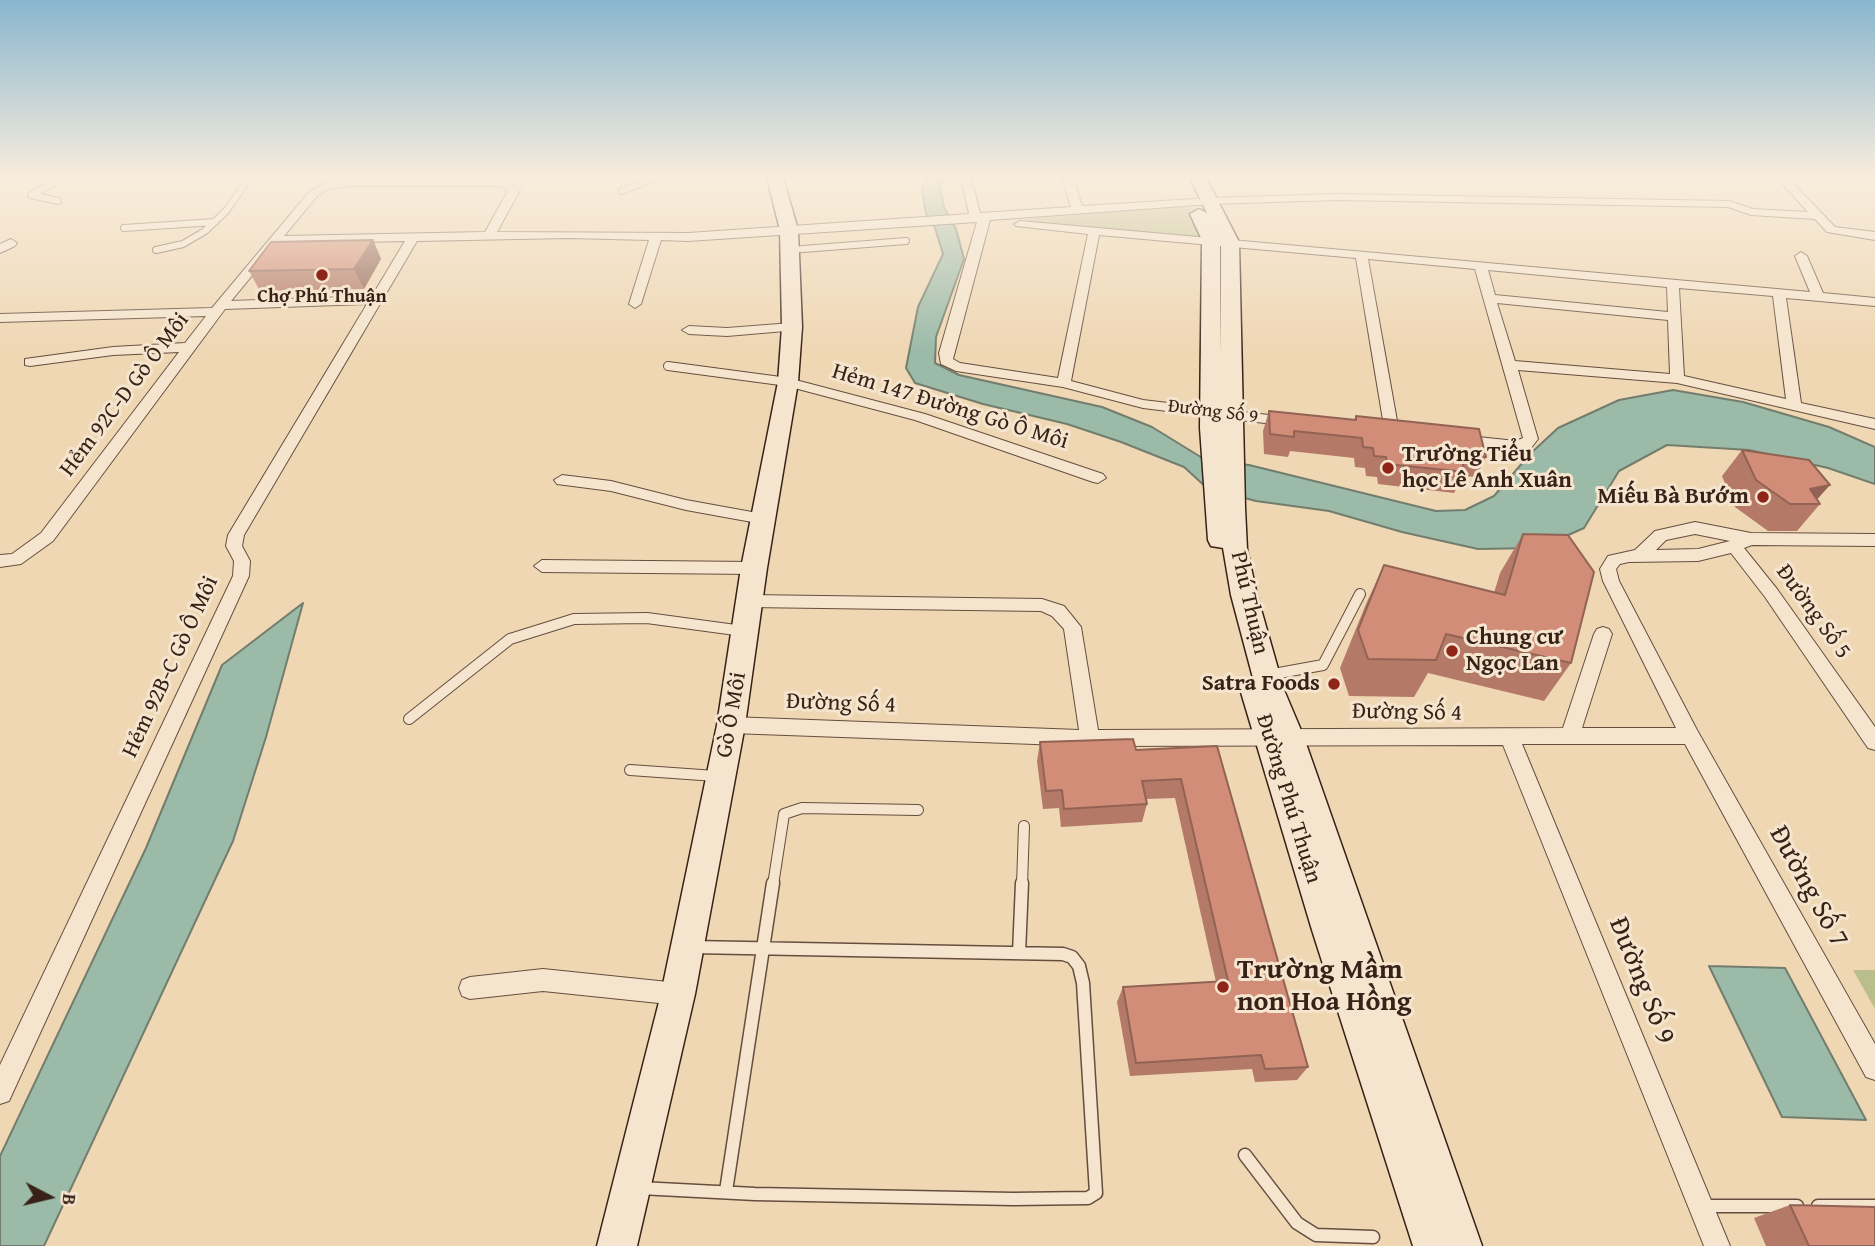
<!DOCTYPE html>
<html>
<head>
<meta charset="utf-8">
<style>
  body { margin:0 }
  #map { position:relative; width:1875px; height:1246px; overflow:hidden; background:#efd7b4; font-family:"Gentium Book Plus",serif }
  canvas { display:block }
  .north { position:absolute; left:14px; top:1162px; width:70px; height:70px; -webkit-text-stroke:5px #f5e5ce; paint-order:stroke; rotate:97deg; font-size:19px; font-weight:700; line-height:28px; text-align:center; color:#382117 }
  .north::after { content:''; display:block; margin:auto; width:24px; height:32px; background:#382117; clip-path:polygon(50% 0,100% 100%,50% 72%,0 100%) }
</style>
</head>
<body>
<div id="map">
<canvas width="1875" height="1246"></canvas>
<div class="north">B</div>
</div>
<script>
const ctx = document.querySelector('canvas').getContext('2d');
ctx.lineJoin = 'round';
function paint(path, color) { ctx.fillStyle = color; ctx.fill(path, 'evenodd'); }
const poly = rows => new Path2D(rows.map(r => 'M' + r).join(''));
function trace(path, color, width, dash) { ctx.strokeStyle = color; ctx.lineWidth = width; ctx.lineCap = dash ? 'butt' : 'round'; ctx.setLineDash(dash || []); ctx.stroke(path); }
function drawText(font, color, halo, rows, align = 'center') {
  ctx.font = font + ' "Gentium Book Plus",serif'; ctx.lineWidth = 6; ctx.setLineDash([]); ctx.textBaseline = 'middle'; ctx.strokeStyle = halo; ctx.fillStyle = color; for (const [text, x, y, turn = 0] of rows) {
    ctx.save(); ctx.translate(x, y); ctx.rotate((+turn || 0) * Math.PI / 180); ctx.textAlign = isNaN(turn) ? turn : align; if (halo) ctx.strokeText(text, 0, 0); ctx.fillText(text, 0, 0); ctx.restore();
  }
}
const green = poly([
  [1185,206,1196,209,1206,233,1204,235,1195,236,1046,224,1025,219],
  [1853,970,1875,970,1875,1009]
]);
const water = poly([
  [926,178,943,178,940,188,944,207,956,229,964,259,936,337,935,363,959,375,1102,407,1152,427,1204,459,1249,465,1436,511,1465,510,1494,496,1530,454,1558,428,1619,400,1673,390,1743,402,1829,427,1875,447,1875,484,1828,468,1749,450,1667,445,1619,471,1584,528,1539,548,1478,549,1402,532,1329,511,1256,501,1207,488,1184,467,1121,442,1067,424,983,404,915,383,906,368,918,307,943,254,935,228,926,214,922,189,926,178],
  [303,603,266,737,233,841,44,1246,0,1246,0,1156,146,848,222,665,303,603],
  [1709,966,1785,968,1866,1120,1782,1117,1709,966]
]);
const laneFar3 = poly([
  [622,191,654,178],
  [58,201,31,195,64,178],
  [124,228,215,222],
  [156,250,183,244,205,231,226,211,249,178],
  [790,250,906,241]
]);
const laneFar2 = poly([
  [668,366,788,382]
]);
const laneFar1 = poly([
  [1268,675,1323,665,1360,594],
  [409,719,510,639,574,619,647,618,743,631],
  [630,770,716,776],
  [773,885,784,814,802,808,918,810],
  [1022,885,1024,826]
]);
const lane = poly([
  [1019,953,1022,883],
  [1245,1155,1297,1223,1316,1235,1373,1237],
  [640,1188,755,1194,1013,1199,1088,1198,1096,1193,1083,983,1079,966,1072,957,1063,954,692,947],
  [726,1191,773,883],
  [1703,1206,1797,1206],
  [1818,1206,1875,1206]
]);
const street = poly([
  [961,178,971,178,980,213,1071,207,1062,178,1073,178,1082,206,1211,198,1337,194,1729,201,1753,209,1808,212,1777,178,1788,178,1835,227,1875,232,1875,240,1827,232,1815,219,1751,215,1728,207,1337,200,1211,204,990,220,953,359,960,363,1058,378,1088,234,1016,226,1014,224,1020,221,1810,292,1795,256,1801,252,1807,256,1823,293,1875,298,1875,306,1786,298,1801,403,1875,419,1875,429,1677,383,1518,370,1538,439,1531,448,1516,451,1454,443,1452,440,1459,435,1516,441,1523,438,1475,269,1368,259,1399,432,1392,437,1385,432,1356,258,1099,235,1071,381,1143,400,1294,418,1296,421,1294,424,1289,426,1143,408,1063,387,956,371,941,364,939,353,977,222,688,241,661,240,641,304,635,308,629,304,649,240,569,238,417,241,244,535,242,546,250,561,249,576,9,1101,0,1104,0,1065,233,576,234,561,226,546,228,535,367,304,225,309,53,541,21,564,0,567,0,555,12,554,41,533,179,352,113,355,30,366,25,365,25,359,113,347,185,343,206,316,0,322,0,314,212,308,310,191,326,183,349,180,503,180,520,190,497,232,688,233,969,214,961,178],
  [349,186,501,186,508,191,485,232,284,236,318,195,329,189,349,186],
  [405,241,372,296,231,301,278,244,405,241],
  [1488,270,1667,287,1668,312,1495,295,1488,270],
  [1679,288,1773,296,1786,399,1684,376,1679,288],
  [1497,303,1668,320,1670,374,1515,361,1497,303],
  [11,239,17,243,15,246,0,253,0,244,11,239],
  [792,323,797,324,797,330,727,336,689,334,682,330,689,326,727,328,792,323],
  [788,378,925,414,1103,474,1106,478,1098,483,1093,482,915,420,783,385,783,379,788,378],
  [562,475,611,481,686,500,763,514,771,519,763,524,686,510,611,491,557,484,554,480,562,475],
  [1695,522,1751,533,1875,534,1875,546,1752,545,1744,548,1777,589,1875,727,1875,750,1868,748,1765,597,1731,553,1698,561,1629,562,1620,564,1616,569,1619,581,1697,730,1875,1044,1875,1080,1866,1077,1685,744,1522,744,1730,1246,1704,1246,1503,745,1090,746,731,733,724,731,721,725,724,719,731,717,1079,730,1064,629,1052,616,1041,611,749,607,743,605,740,601,743,597,749,595,1042,599,1064,606,1081,627,1098,730,1563,728,1594,634,1597,629,1603,627,1609,629,1612,634,1582,728,1676,728,1603,581,1600,569,1608,556,1635,550,1655,531,1695,522],
  [1695,534,1730,541,1698,549,1656,550,1666,540,1695,534],
  [542,560,754,562,762,568,754,574,542,572,534,566,542,560],
  [543,969,678,983,686,986,689,994,686,1002,678,1005,543,991,470,999,462,996,459,988,462,980,470,977,543,969]
]);
const secondary = poly([
  [767,178,783,178,798,230,802,327,798,382,767,568,745,725,695,994,637,1246,597,1246,661,994,717,725,741,568,778,382,782,327,780,230,767,178],
  [1190,178,1206,178,1239,242,1245,508,1247,549,1257,595,1284,690,1303,735,1482,1246,1413,1246,1312,930,1240,689,1244,681,1253,678,1231,595,1223,548,1211,546,1208,540,1200,428,1202,240,1190,214,1199,209,1207,213,1190,178],
  [1212,224,1221,242,1221,353,1220,240,1212,224]
]);
const wall = poly([
  [373,240,381,259,364,289,260,291,249,271],
  [1269,411,1354,420,1356,416,1486,457,1476,477,1463,476,1454,493,1378,484,1377,477,1366,476,1365,468,1355,467,1354,458,1290,451,1288,457,1264,454,1263,431],
  [1742,450,1817,500,1820,504,1797,531,1768,531,1735,507,1722,476],
  [1523,534,1571,663,1544,701,1428,673,1414,697,1349,696,1340,668,1366,604,1384,565,1494,593,1500,573],
  [1040,742,1136,750,1217,746,1308,1067,1297,1080,1255,1082,1252,1069,1130,1076,1117,1002,1123,987,1216,982,1175,798,1146,799,1147,804,1142,822,1061,827,1059,808,1043,809,1037,761],
  [1790,1205,1875,1246,1766,1246,1754,1218]
]);
const shadedWall = poly([
  [373,240,381,259,364,289,354,269],
  [1830,485,1813,504,1810,489]
]);
const building = poly([
  [373,240,354,269,249,271,271,242,373,240],
  [1269,411,1356,420,1356,416,1479,429,1486,457,1460,454,1465,472,1387,464,1386,457,1374,456,1373,448,1363,447,1362,438,1294,431,1294,437,1270,434,1269,411],
  [1742,450,1809,460,1830,485,1810,489,1820,504,1790,504,1756,480,1742,450],
  [1523,534,1568,535,1594,572,1571,663,1446,634,1436,660,1368,659,1358,630,1384,565,1505,595,1523,534],
  [1133,739,1136,750,1217,746,1308,1067,1265,1069,1261,1055,1136,1063,1123,987,1228,981,1181,779,1142,781,1147,804,1064,809,1062,790,1046,791,1040,742,1133,739],
  [1790,1205,1875,1207,1875,1246,1809,1246,1790,1205]
]);
const markers = [
  [322,275,7,"#8f2418"],
  [1388,468,7,"#8f2418"],
  [1763,497,7,"#8f2418"],
  [1452,651,7,"#8f2418"],
  [1334,684,7,"#8f2418"],
  [1223,987,7,"#8f2418"]
];
const farPoinames = [
  ["Chợ Phú Thuận",322,297]
];
const farStreetnames = [
  ["Đường Số 9",1213,412,7]
];
const streetNames = [
  ["Hẻm 92C-D Gò Ô Môi",125,395,-53],
  ["Hẻm 147 Đường Gò Ô Môi",950,407,17],
  ["Phú Thuận",1249,603,77],
  ["Đường Số 5",1813,612,54],
  ["Hẻm 92B-C Gò Ô Môi",171,667,-65],
  ["Đường Số 4",841,704,2],
  ["Đường Số 4",1407,713,1],
  ["Gò Ô Môi",732,715,-80],
  ["Đường Phú Thuận",1288,799,73]
];
const poiNames = [
  ["Trường Tiểu",1402,455],
  ["học Lê Anh Xuân",1402,481],
  ["Miếu Bà Bướm",1749,497,"right"],
  ["Chung cư",1466,638],
  ["Ngọc Lan",1466,664],
  ["Satra Foods",1320,684,"right"]
];
const nearStreetnames = [
  ["Đường Số 7",1808,887,61],
  ["Đường Số 9",1641,981,68]
];
const nearPoinames = [
  ["Trường Mầm",1237,971],
  ["non Hoa Hồng",1237,1003]
];
paint(green, '#babe8c');
paint(water, '#9bbaa8');
trace(water, '#737d6e', 2);
trace(laneFar3, '#664e3e', 8);
trace(laneFar2, '#664e3e', 10);
trace(laneFar1, '#664e3e', 12);
trace(lane, '#664e3e', 15);
trace(street, '#664e3e', 2);
trace(secondary, '#382117', 3);
trace(laneFar3, '#f5e5ce', 6);
trace(laneFar2, '#f5e5ce', 8);
trace(laneFar1, '#f5e5ce', 10);
trace(lane, '#f5e5ce', 12);
paint(street, '#f5e5ce');
paint(secondary, '#f5e5ce');
paint(wall, '#b47967');
paint(shadedWall, '#926354');
paint(building, '#d18d78');
trace(building, '#926354', 2);
const sky = ctx.createLinearGradient(0, 0, 0, 353);
sky.addColorStop(0, '#89b6ce');
sky.addColorStop(0.5, '#f8eddd');
sky.addColorStop(1, '#f8eddd00');
ctx.fillStyle = sky;
ctx.fillRect(0, 0, 1875, 353);
for (const [x, y, r, color] of markers) { const dot = new Path2D(); dot.arc(x, y, r, 0, 2 * Math.PI); ctx.fillStyle = color; ctx.fill(dot); trace(dot, '#f5e5ce', 2.5); }
drawText('bold 19px', '#382117', '#f5e5ce', farPoinames);
drawText('19px', '#382117', '#f5e5ce', farStreetnames);
drawText('23px', '#382117', '#f5e5ce', streetNames);
drawText('bold 23px', '#382117', '#f5e5ce', poiNames, 'left');
drawText('28px', '#382117', '#f5e5ce', nearStreetnames);
drawText('bold 28px', '#382117', '#f5e5ce', nearPoinames, 'left');
</script>
</body>
</html>
